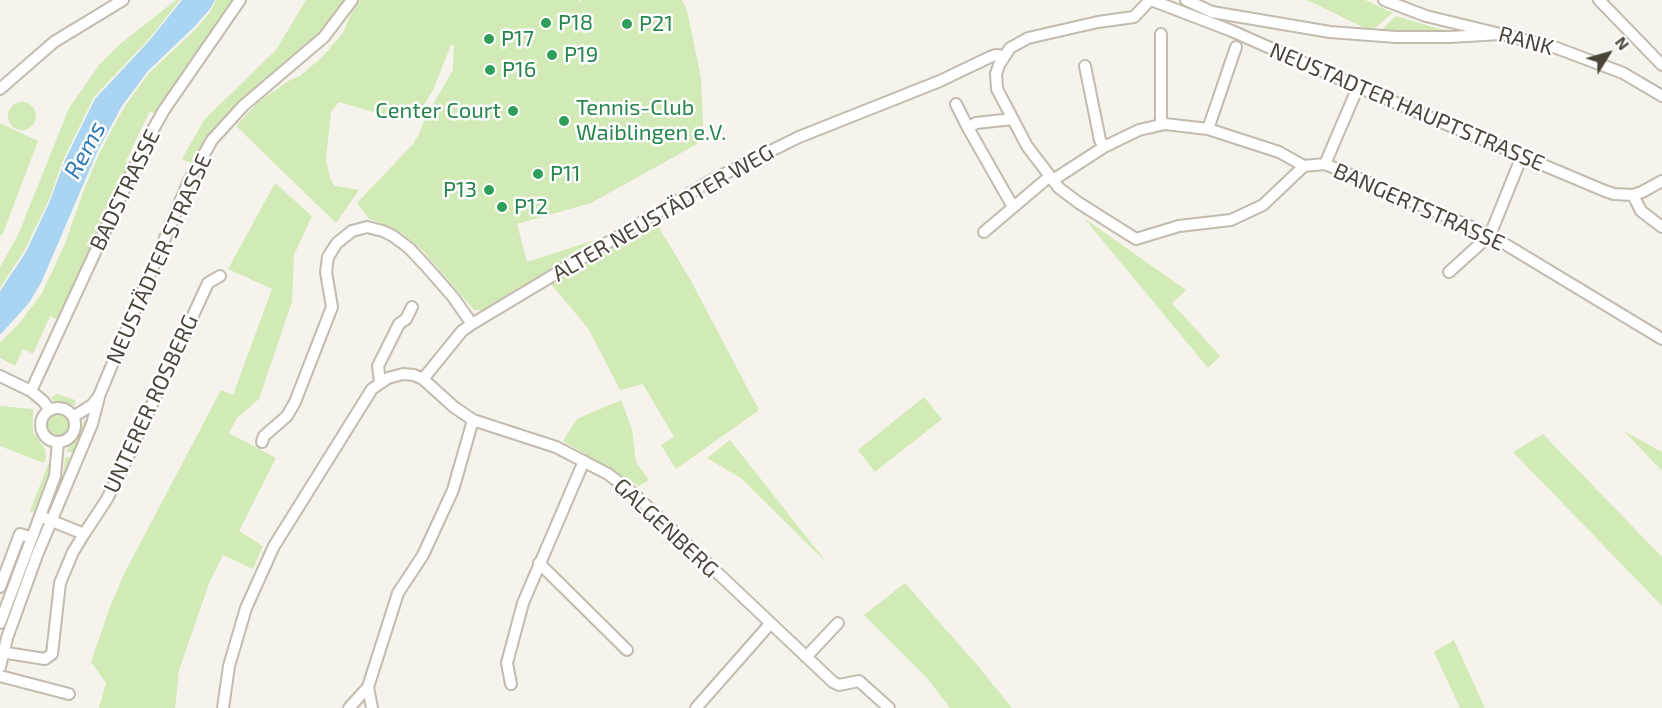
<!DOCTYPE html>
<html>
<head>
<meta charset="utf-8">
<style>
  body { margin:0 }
  #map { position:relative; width:1662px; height:708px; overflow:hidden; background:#f6f3ec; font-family:"Exo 2",sans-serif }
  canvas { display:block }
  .north { position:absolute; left:1578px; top:24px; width:60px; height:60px; -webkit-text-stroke:4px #fff; paint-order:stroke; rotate:53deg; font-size:16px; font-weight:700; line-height:24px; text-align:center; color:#4b4439 }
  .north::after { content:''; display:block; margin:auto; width:21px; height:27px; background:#4b4439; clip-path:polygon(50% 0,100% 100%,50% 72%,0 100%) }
</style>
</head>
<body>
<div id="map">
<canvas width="1662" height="708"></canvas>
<div class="north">N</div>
</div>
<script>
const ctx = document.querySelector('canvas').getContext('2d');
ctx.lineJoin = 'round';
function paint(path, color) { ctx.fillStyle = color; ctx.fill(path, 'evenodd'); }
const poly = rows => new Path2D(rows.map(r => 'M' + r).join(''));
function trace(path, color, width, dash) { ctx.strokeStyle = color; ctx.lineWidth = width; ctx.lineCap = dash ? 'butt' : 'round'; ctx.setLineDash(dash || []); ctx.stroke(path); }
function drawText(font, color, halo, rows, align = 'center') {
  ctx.font = font + ' "Exo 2",sans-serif'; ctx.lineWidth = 5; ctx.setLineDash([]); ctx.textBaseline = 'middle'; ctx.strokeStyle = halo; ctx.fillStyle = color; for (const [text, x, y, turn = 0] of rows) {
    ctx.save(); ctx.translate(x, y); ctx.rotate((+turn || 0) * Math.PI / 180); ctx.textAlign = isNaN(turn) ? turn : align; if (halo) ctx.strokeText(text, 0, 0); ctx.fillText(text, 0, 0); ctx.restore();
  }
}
const green = poly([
  [176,0,180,0,149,39,94,97,63,160,49,200,24,251,0,288,0,267,18,235,69,108,99,65,119,45],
  [216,0,237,0,185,76,156,114,150,111,126,161,128,164,114,203,58,320,50,316,33,354,23,349,15,366,0,358,0,342,18,325,42,293,64,246,85,187,100,152,123,109,148,74,195,30,210,12],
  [306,0,344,0,316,38,264,80,218,125,191,163,182,159,204,120,276,50],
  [360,0,580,0,577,3,582,0,682,0,687,10,701,78,703,124,697,144,591,203,517,224,527,262,607,236,484,310,474,310,424,252,403,234,387,225,369,219,357,203,413,144,419,134,425,118,453,70,454,44,451,45,433,90,420,111,400,109,394,118,339,102,331,112,326,160,330,178,335,186,359,190,336,223,236,126,258,102,290,80,300,76,322,57,343,33,351,14],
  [1307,0,1365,0,1393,13,1371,31],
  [1396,16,1450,32,1379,32],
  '8 116a14 14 0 1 1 28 0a14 14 0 1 1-28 0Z',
  [0,123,38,141,2,236,0,235],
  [275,183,312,216,294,255,292,302,259,399,237,418,229,433,276,458,239,531,263,546,253,569,223,555,210,581,179,670,175,708,99,708,106,683,91,662,110,607,124,574,221,390,233,395,272,289,228,269],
  [653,218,690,279,759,410,676,469,661,445,674,437,643,384,620,390,588,328,550,283],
  [1084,218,1186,290,1172,303,1220,356,1208,368],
  [57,394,75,400,76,405,69,406,55,402,51,398],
  [924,397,942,419,875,472,858,450],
  [621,400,632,429,636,462,649,480,639,486,563,441,577,419],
  [0,406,33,409,33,432,45,449,46,457,44,463,0,446],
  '48 425a10 10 0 1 1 20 0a10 10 0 1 1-20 0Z',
  [85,419,87,424,75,453,66,452,78,434],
  [1624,431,1662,452,1662,471],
  [1543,434,1662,557,1662,606,1513,452],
  [730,440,827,563,742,479,707,458],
  [51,457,49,472,34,512,30,511],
  [65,457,73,458,48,516,45,515,64,470],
  [905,583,978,666,1012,708,950,708,927,678,864,615],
  [1454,640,1485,708,1460,708,1434,652]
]);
const water = poly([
  [182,0,215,0,210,9,194,27,148,71,122,106,98,150,41,283,29,303,0,335,0,291,26,252,50,201,65,160,95,99,149,41]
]);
const minor = poly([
  [1150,0,1134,17,1098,22,1028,38,1010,48,999,65,996,74,997,89,1027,146,1059,188,1079,203,1136,239,1179,226,1231,220,1263,205,1304,166,1325,164,1490,235,1662,339],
  [1151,0,1232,31,1358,87,1605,191,1614,194,1633,195,1642,192,1662,181],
  [1186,0,1212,12,1330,32,1396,37,1450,37,1500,34],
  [1384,0,1426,16,1554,47,1623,73,1662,96],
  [1599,0,1662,65],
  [1161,34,1161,125],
  [1085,66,1100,140,1104,147],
  [0,89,54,42,123,0],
  [956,104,968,128],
  [1013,119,976,123,968,128,1013,207],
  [1208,129,1236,47],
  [1325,164,1358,87],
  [1053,180,1104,147,1139,130,1165,124,1208,129,1279,152,1304,166],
  [1633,195,1641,211,1662,227],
  [984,232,1050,176],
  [1449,272,1490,235,1522,156],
  [0,376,31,391,43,401,50,410],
  [423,379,462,331,472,324,712,180,799,137,940,81,990,57,996,55,1004,56],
  [380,382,378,366,399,324,406,319,412,307],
  [31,391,146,142,164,110,240,0],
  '41 425a17 17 0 1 1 34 0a17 17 0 1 1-34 0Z',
  [73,417,92,405,99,396,188,183,212,140,243,106,324,37,352,0],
  [262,442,264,436,287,416,295,402,332,307,326,272,328,257,337,243,352,231,367,227,383,231,393,236,409,248,425,265,453,297,472,324],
  [40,516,84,534,107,499,125,463,208,283,220,276],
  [539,563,627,650],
  [0,587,20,534,32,538],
  [0,623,55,476,58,442],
  [0,652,45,659,52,654,60,583,73,552,84,534],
  [806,657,838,623],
  [0,667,7,638,37,555,92,424,99,397],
  [0,676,69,694],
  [511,684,507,663,523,603,584,461],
  [368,687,372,708],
  [223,708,229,666,246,608,274,546,372,389,388,378,403,374,414,375,423,379,454,407,473,420,556,447,608,474,633,493,833,682,839,685,859,681,889,708],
  [349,708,368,687,398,593,423,555,453,490,473,420],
  [696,708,770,624]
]);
const markers = [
  [546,23,6,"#2e9e5b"],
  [627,24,6,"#2e9e5b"],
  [489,39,6,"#2e9e5b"],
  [552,55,6,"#2e9e5b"],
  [490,70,6,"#2e9e5b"],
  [513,111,6,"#2e9e5b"],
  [564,121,6,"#2e9e5b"],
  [538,174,6,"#2e9e5b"],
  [489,190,6,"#2e9e5b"],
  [502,207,6,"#2e9e5b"]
];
const leisureNames = [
  ["P18",558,23],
  ["P21",639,24],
  ["P17",501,39],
  ["P19",564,55],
  ["P16",502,70],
  ["Tennis-Club",576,108],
  ["Waiblingen e.V.",576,133],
  ["Center Court",501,111,"right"],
  ["P11",550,174],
  ["P13",477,190,"right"],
  ["P12",514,207]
];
const streetNames = [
  ["RANK",1526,41,15],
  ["NEUSTADTER HAUPTSTRASSE",1407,107,23],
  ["BADSTRASSE",125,190,-64],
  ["BANGERTSTRASSE",1419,207,24],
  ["ALTER NEUSTÄDTER WEG",663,213,-30],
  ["NEUSTÄDTER STRASSE",159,259,-66],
  ["UNTERER ROSBERG",151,404,-65],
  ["GALGENBERG",666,528,43]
];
const waterNames = [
  ["Rems",85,150,-62]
];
paint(green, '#d2eab5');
paint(water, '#a9d4f2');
trace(minor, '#c2bbae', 14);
trace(minor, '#fff', 10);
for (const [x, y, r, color] of markers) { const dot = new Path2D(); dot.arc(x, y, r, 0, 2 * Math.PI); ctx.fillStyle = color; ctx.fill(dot); trace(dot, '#fff', 2); }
drawText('22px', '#27864d', '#fff', leisureNames, 'left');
drawText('22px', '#4b4439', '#fff', streetNames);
drawText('italic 24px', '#2e7ab2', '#fff', waterNames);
</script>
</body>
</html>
